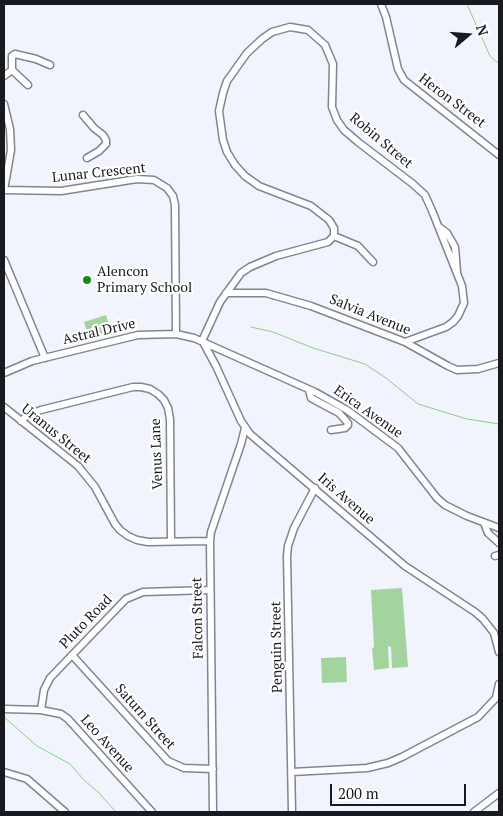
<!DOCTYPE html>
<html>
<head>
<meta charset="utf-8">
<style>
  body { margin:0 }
  #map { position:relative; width:503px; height:816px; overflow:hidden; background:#f1f4fd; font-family:"PT Serif",serif }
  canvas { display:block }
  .frame { position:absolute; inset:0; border:5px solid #181a1f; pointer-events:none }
  .north { position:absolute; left:443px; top:10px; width:50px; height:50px; -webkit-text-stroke:4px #fff; paint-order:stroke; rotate:72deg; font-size:14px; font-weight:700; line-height:20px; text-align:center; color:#181a1f }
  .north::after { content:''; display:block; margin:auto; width:18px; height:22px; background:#181a1f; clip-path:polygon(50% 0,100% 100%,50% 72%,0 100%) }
  .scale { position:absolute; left:330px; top:784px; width:136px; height:22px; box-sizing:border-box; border:2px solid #181a1f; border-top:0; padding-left:6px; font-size:15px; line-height:18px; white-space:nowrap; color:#181a1f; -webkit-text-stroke:4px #fff; paint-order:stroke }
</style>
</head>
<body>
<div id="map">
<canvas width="503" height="816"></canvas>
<div class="frame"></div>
<div class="north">N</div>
<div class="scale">200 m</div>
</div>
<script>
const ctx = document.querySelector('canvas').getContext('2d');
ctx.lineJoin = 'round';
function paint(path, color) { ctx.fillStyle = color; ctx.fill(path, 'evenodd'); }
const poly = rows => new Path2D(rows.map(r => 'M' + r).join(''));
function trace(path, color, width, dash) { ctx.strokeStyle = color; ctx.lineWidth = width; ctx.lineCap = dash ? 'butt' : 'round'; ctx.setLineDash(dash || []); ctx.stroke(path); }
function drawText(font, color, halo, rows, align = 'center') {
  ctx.font = font + ' "PT Serif",serif'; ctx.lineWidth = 4.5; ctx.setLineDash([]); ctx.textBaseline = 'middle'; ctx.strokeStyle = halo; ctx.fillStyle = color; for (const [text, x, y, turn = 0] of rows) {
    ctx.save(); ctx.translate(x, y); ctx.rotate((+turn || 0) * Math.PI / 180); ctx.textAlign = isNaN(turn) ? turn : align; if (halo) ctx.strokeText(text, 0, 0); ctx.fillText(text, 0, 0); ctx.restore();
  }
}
const green = poly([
  [106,315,111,332,89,338,84,322],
  [402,588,408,667,392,668,391,647,388,646,389,668,374,670,372,648,374,647,371,590],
  [346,657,347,682,322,683,321,658]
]);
const stream = poly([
  [467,4,490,56,499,64],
  [251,327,273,332,313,348,365,364,386,378,418,404,467,419,499,424],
  [4,717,37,746,70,764,84,780,99,793,116,812]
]);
const minor = poly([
  [381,4,386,17,398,69,404,80,499,155],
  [12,70,28,85],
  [4,76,12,70,12,56,15,54,36,59,50,65],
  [4,104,10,129,11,150,4,190],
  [83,115,94,128,103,135,106,140,106,144,99,151,87,158],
  [4,190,61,191,137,179,154,180,167,188,173,196,175,205,176,334],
  [439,227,447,233,455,247,457,272],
  [334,236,358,246,373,262],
  [4,260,45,358],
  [226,293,266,293,311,306,405,342,448,366,457,370,478,369,499,363],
  [202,341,220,302,241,273,250,267,276,256,328,242,334,236,334,228,329,220,311,206,259,186,245,176,235,165,227,152,223,140,219,111,223,93,227,81,247,53,262,39,272,32,290,27,308,30,325,45,333,64,332,107,337,120,344,130,358,142,413,184,425,195,433,213,462,286,464,303,458,316,453,322,446,327,405,342],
  [203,342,216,366,241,421,250,434,405,566,475,612,483,619,494,633,499,652],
  [4,373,32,361,138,335,176,334,194,338,315,392,347,410,398,448,437,498,445,505,467,516,499,528],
  [309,390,311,398,339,413,348,423,348,425,345,428,331,430],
  [4,407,78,466,95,487,115,524,120,530,128,536,137,540,148,542,210,541],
  [21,421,28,415,41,410,133,387,141,387,150,389,158,394,164,400,168,408,170,419,171,541],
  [484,523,488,533,499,543],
  [495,556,499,555],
  [72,655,168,761,184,768,213,769],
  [4,709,41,710,61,714,68,719,152,812],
  [41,710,44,690,50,678,126,599,143,592,210,590],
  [4,772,27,779,65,812],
  [292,772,367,768,388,763,402,757,478,717,496,698,499,684],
  [213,812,210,541,211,532,241,444,245,428],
  [292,812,287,556,288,546,294,528,315,488],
  [474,812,499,793]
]);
const markers = [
  [87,280,5,"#148a10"]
];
const streetNames = [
  ["Heron Street",452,101,37],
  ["Robin Street",381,141,40],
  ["Lunar Crescent",99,173,-6],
  ["Salvia Avenue",370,315,22],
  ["Astral Drive",99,332,-13],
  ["Erica Avenue",368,412,35],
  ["Uranus Street",56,434,39],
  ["Venus Lane",157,454,-92],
  ["Iris Avenue",346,499,41],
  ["Falcon Street",198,618,-91],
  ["Pluto Road",86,622,-46],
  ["Penguin Street",277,647,-91],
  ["Saturn Street",145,717,48],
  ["Leo Avenue",107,744,48]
];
const poiNames = [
  ["Alencon",97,272],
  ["Primary School",97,288]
];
paint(green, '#a3d49e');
trace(stream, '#8ace84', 1);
trace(minor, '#818593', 9);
trace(minor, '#fff', 6);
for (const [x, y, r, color] of markers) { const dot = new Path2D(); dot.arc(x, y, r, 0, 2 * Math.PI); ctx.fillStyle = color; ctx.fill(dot); trace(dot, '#fff', 2); }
drawText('14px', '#181a1f', '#fff', streetNames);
drawText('14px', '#181a1f', '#fff', poiNames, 'left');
</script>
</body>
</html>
